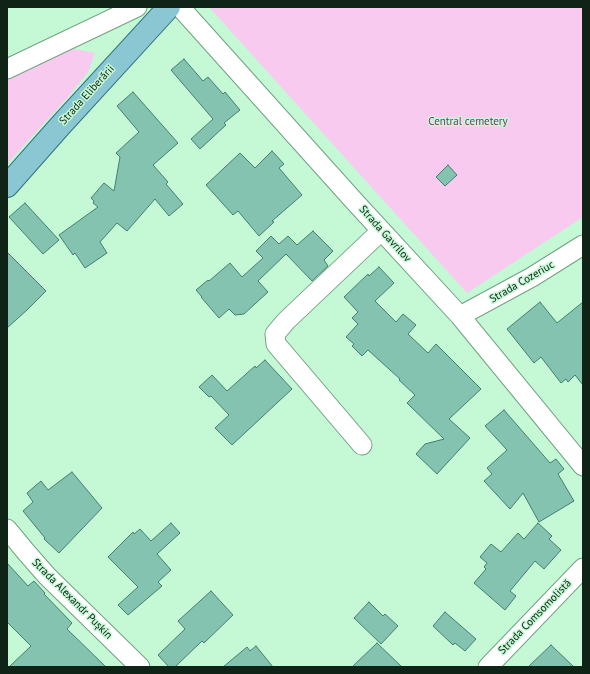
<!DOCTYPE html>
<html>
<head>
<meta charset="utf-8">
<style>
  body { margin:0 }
  #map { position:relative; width:590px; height:674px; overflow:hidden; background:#c5f8d4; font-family:"PT Sans",sans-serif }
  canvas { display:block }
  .frame { position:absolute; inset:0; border:8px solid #0f2316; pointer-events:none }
</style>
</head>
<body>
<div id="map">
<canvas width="590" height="674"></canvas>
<div class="frame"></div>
</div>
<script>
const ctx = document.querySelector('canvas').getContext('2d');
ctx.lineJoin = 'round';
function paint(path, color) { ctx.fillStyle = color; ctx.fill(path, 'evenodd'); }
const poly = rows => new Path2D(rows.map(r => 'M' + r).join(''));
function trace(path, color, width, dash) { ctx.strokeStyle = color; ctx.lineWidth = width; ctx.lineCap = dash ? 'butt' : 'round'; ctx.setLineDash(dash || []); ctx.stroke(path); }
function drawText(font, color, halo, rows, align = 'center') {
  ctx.font = font + ' "PT Sans",sans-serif'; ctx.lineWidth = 3; ctx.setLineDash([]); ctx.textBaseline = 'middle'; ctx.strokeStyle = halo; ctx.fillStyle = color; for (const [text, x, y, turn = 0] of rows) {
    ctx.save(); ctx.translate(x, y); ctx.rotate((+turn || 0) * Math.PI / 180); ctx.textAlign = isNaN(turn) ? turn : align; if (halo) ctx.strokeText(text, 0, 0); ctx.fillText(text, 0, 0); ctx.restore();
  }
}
const green = poly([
  [209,7,583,7,583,217,467,293],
  [72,49,73,50,75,49,95,53,88,72,69,96,7,164,7,80]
]);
const building = poly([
  [184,59,203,81,208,77,223,94,225,92,240,110,224,123,226,125,200,149,191,139,213,119,171,70,184,59],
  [133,92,178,143,153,165,168,182,166,184,183,204,169,216,155,199,127,231,117,223,100,242,107,253,85,268,75,253,73,255,59,235,98,207,93,203,94,201,91,198,104,183,114,191,120,157,116,153,139,132,117,106,133,92],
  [272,151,284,164,279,168,302,195,272,221,274,222,259,236,238,211,233,215,206,185,240,153,255,168,272,151],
  [448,165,457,175,445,186,436,177,448,165],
  [25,203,59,240,43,254,9,217,25,203],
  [313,231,333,251,324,260,328,266,312,281,286,254,258,281,268,292,244,314,235,315,229,309,219,318,201,297,202,297,196,290,208,280,209,281,230,263,242,277,263,258,256,251,271,236,279,244,288,236,297,245,313,231],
  [7,252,46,291,27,310,7,328,7,252],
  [379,267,394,283,375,301,396,322,403,314,416,325,408,334,428,353,436,344,481,389,449,419,470,438,437,474,416,454,425,444,444,439,407,403,415,395,399,380,400,379,368,350,362,356,352,346,354,344,346,337,358,324,352,318,358,312,344,297,368,274,369,276,379,267],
  [540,302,557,323,583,302,583,385,575,375,568,382,566,379,561,383,541,357,534,363,507,329,540,302],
  [265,360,292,389,232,445,215,428,229,415,211,396,209,397,199,387,212,375,227,391,255,366,256,368,265,360],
  [504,410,550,463,556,459,564,469,558,474,574,501,539,522,523,493,510,509,484,481,492,474,487,468,507,450,485,426,504,410],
  [72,472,102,508,59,553,44,539,45,538,23,511,33,502,27,493,41,481,48,490,72,472],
  [171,523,180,533,157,554,171,570,158,582,162,586,128,615,118,605,138,587,108,557,133,532,134,534,140,529,151,541,171,523],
  [538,523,552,536,549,539,561,550,544,569,535,561,510,591,516,596,505,610,474,583,486,569,484,567,487,563,480,557,491,544,501,552,518,533,524,539,538,523],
  [7,563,28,586,34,581,45,593,44,594,72,623,67,629,106,667,9,667,31,646,7,622,7,563],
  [211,591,233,615,204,643,202,641,175,667,169,667,158,655,185,629,178,621,211,591],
  [369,602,383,616,385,614,398,626,381,644,354,618,369,602],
  [445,612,476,639,465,651,455,643,453,645,433,626,445,612],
  [377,643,402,667,352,667,377,643],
  [551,645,574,667,528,667,551,645],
  [256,646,273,667,223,667,247,647,250,651,256,646]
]);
const minor = poly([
  [180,7,355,202,460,316,583,466],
  [7,69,137,7],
  [460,316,532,277,583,245],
  [362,445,276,344,275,334,286,321,381,231],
  [7,529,26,552,47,576,140,667],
  [488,667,583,568]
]);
const major = poly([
  [7,186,60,126,169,7]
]);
const streetNames = [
  ["Strada Eliberării",87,95,-48],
  ["Strada Gavrilov",385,234,48],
  ["Strada Cozeriuc",522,282,-30],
  ["Strada Alexandr Pușkin",72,599,45],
  ["Strada Comsomolistă",535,617,-46]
];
const parkNames = [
  ["Central cemetery",468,122]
];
paint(green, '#f9caef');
paint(building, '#83c3b0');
trace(building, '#40806f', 1);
trace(minor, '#72a281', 21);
trace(major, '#2e747d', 24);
trace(minor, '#fff', 19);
trace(major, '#8bc6d3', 22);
drawText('11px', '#0f2316', '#c5f8d4', streetNames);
drawText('11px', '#7e3272', '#c5f8d4', parkNames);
</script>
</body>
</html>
